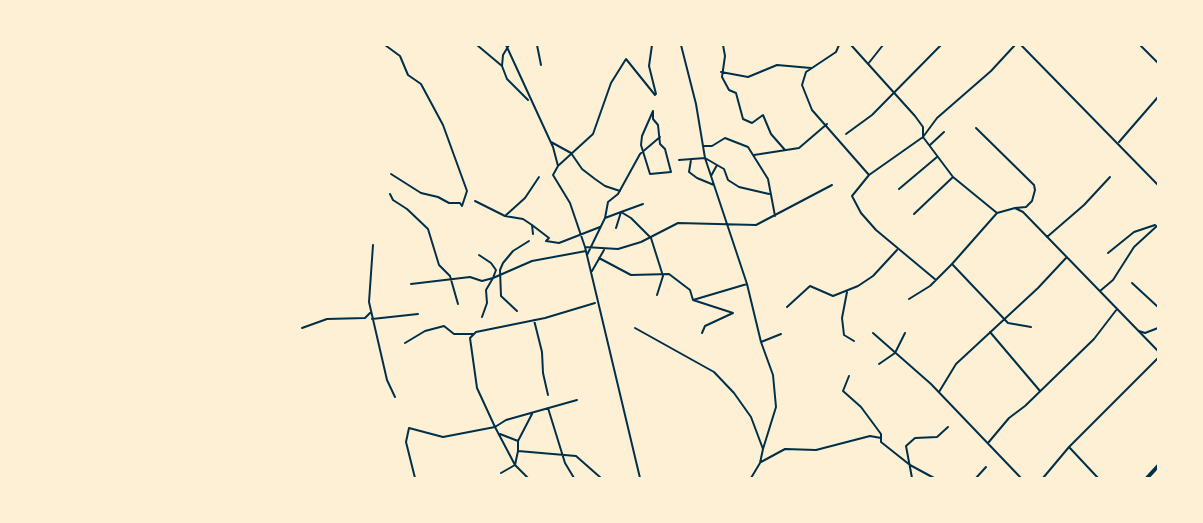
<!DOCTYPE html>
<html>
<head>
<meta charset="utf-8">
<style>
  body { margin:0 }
  #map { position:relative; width:1203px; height:523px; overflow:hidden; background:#fdf0d5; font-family:"Sofia Sans Condensed",sans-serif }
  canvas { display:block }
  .frame { position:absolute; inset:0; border:46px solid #fdf0d5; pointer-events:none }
</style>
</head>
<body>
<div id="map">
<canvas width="1203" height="523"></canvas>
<div class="frame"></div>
</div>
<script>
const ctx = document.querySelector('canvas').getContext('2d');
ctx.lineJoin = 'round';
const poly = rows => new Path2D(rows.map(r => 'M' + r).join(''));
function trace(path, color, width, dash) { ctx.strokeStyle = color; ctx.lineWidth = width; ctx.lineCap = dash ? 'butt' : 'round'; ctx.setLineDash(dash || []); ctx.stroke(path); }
const minor = poly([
  [385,45,400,56,408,75,421,84,443,125,467,191,462,206,460,203,449,203,438,197,421,193,391,174],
  [477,45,502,66],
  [506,45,553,147,558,166,553,175,570,203,585,247,640,478],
  [509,45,503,55,502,66,507,79,528,100],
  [537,45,541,65],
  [652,45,649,66,656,94],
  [681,45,696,104,705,158,747,284,761,342,773,375,776,407,763,449],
  [723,45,725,56,722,77,729,90,736,93,743,119,752,123,763,115,771,134,785,150],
  [839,45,836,52,806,72,802,85,812,110,869,175],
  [851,45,915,116,923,127,923,137,953,177,997,213,1015,208,1023,212,1158,351],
  [1021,45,1158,185],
  [1140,45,1158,63],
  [868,64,883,45],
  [721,72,748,77,777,65,811,68],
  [653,111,653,119,658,125,660,144,665,149,671,172,650,174,641,145,642,136,653,111],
  [976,128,1034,185,1035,190,1032,201,1026,207,1015,208],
  [846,134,872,115,941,45],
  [551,142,571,153,582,169,595,179,605,186,620,191],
  [1119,142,1158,97],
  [930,145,944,132],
  [703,146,712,146,725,138,748,147,768,179,775,216],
  [754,155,799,148,827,124],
  [679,160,705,158,717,165,711,176],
  [691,160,689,172,697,178,714,185],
  [559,165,593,134,611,83,626,59,655,95],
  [717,165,724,169,728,180,739,187,769,194],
  [899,189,937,157],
  [390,194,393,200,407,209,428,229,439,265,450,276,458,304],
  [475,201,505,216,523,219,532,225,533,234],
  [914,214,953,177],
  [505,216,525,198,539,177],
  [605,218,621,212,631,218,651,238,663,276,657,295],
  [532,225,549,238,546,241,559,243,600,227],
  [616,228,621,212,643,204],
  [1047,237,1084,205,1110,177],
  [373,245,369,302,387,380,395,397],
  [585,247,618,249,641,242,678,223,756,225,832,185],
  [1108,253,1134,232,1155,225],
  [587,255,605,218,608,202,618,194,640,154,660,137],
  [599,258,631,275,669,274,690,290,693,300],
  [952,264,997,213],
  [592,271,604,250],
  [936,280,876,230,861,213,852,196,869,175,923,137,937,118,991,71,1015,45],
  [1132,283,1158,307],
  [411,284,470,277,482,281,493,278,496,270,491,263,479,255],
  [1100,291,1113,280,1134,247,1158,225],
  [847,292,842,318,844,335,854,341],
  [909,299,930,286,952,264,1008,323,1031,327],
  [693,300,747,284],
  [693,300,733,313],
  [787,307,810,286,833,296,858,286,873,276,897,250],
  [517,311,501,296,500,270,503,263,513,251,529,241],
  [482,317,487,303,486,290,493,278,532,261,586,251],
  [372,319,418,314],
  [534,320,542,352,543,373,548,395],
  [302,328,327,319,365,318,370,313],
  [635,328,714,372,734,393,751,417,763,449,760,463,751,478],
  [1139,331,1145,333,1158,328],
  [990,332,1040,391],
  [702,333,705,326,733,313],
  [873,333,931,384,1021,478],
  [761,342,781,334],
  [405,343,425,331,444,326,454,334,473,334],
  [879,364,895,353,905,333],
  [849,376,843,391,861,407,881,434,881,442,910,465,934,478],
  [939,392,956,364,1038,288,1066,258],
  [577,400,506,420,495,427,477,388,470,338,476,332,545,318,595,303],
  [548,408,565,463,574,478],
  [500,434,518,441,518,451],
  [518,441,532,414],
  [988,443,1009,418,1025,406,1094,339,1117,309],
  [1069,447,1158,358],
  [761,462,785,449,816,450,870,436,881,438],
  [501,473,515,465,518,451,576,456,601,478],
  [415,478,406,442,409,428,443,437,495,427,515,465,528,478],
  [912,478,906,446,915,438,937,437,948,427],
  [976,478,986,467],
  [1043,478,1069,447,1098,478]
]);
const trunk = poly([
  [1147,478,1158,466]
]);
trace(minor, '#003049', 2);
trace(trunk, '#003049', 4);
</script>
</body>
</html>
